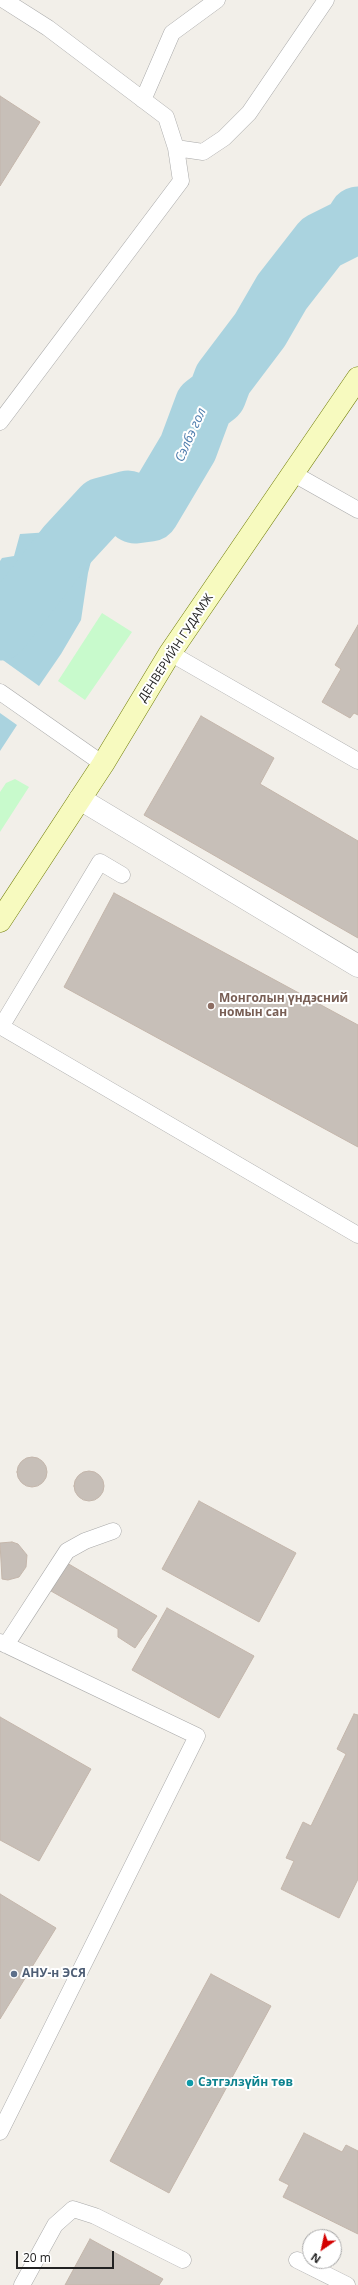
<!DOCTYPE html>
<html>
<head>
<meta charset="utf-8">
<style>
  body { margin:0 }
  #map { position:relative; width:358px; height:2285px; overflow:hidden; background:#f2efe9; font-family:"Open Sans",sans-serif }
  canvas { display:block }
  .north { position:absolute; left:302px; top:2229px; width:40px; height:40px; box-sizing:border-box; background:#fff; border:1px solid #a7a7a7; border-radius:50%; rotate:214deg; font-size:11px; font-weight:700; line-height:16px; text-align:center; color:#222 }
  .north::after { content:''; display:block; margin:auto; width:14px; height:18px; background:#d40000; clip-path:polygon(50% 0,100% 100%,50% 72%,0 100%) }
  .scale { position:absolute; left:16px; top:2251px; width:98px; height:18px; box-sizing:border-box; border:2px solid #222; border-top:0; padding-left:5px; font-size:12px; line-height:14px; white-space:nowrap; color:#222; -webkit-text-stroke:3px #fff; paint-order:stroke }
</style>
</head>
<body>
<div id="map">
<canvas width="358" height="2285"></canvas>
<div class="north">N</div>
<div class="scale">20 m</div>
</div>
<script>
const ctx = document.querySelector('canvas').getContext('2d');
ctx.lineJoin = 'round';
function paint(path, color) { ctx.fillStyle = color; ctx.fill(path, 'evenodd'); }
const poly = rows => new Path2D(rows.map(r => 'M' + r).join(''));
function trace(path, color, width, dash) { ctx.strokeStyle = color; ctx.lineWidth = width; ctx.lineCap = dash ? 'butt' : 'round'; ctx.setLineDash(dash || []); ctx.stroke(path); }
function drawText(font, color, halo, rows, align = 'center') {
  ctx.font = font + ' "Open Sans",sans-serif'; ctx.lineWidth = 4; ctx.setLineDash([]); ctx.textBaseline = 'middle'; ctx.strokeStyle = halo; ctx.fillStyle = color; for (const [text, x, y, turn = 0] of rows) {
    ctx.save(); ctx.translate(x, y); ctx.rotate((+turn || 0) * Math.PI / 180); ctx.textAlign = isNaN(turn) ? turn : align; if (halo) ctx.strokeText(text, 0, 0); ctx.fillText(text, 0, 0); ctx.restore();
  }
}
const park = poly([
  [102,613,132,632,85,700,58,681],
  [15,779,29,787,0,832,0,792,6,783]
]);
const water = poly([
  [116,497,111,518,100,526,88,573,81,620,61,654,39,686,0,658,0,561,2,558,14,556,20,534,50,532],
  [0,713,17,725,0,751]
]);
const river = poly([
  [0,631,66,546,102,507,128,500,135,514,150,512,188,448,204,405,217,395,223,379,260,330,282,292,321,242,351,227,358,216]
]);
const building = poly([
  [0,96,40,122,0,186,0,96],
  [358,625,358,715,354,713,350,718,322,702,341,669,335,665,358,625],
  [201,716,274,758,260,784,358,841,358,938,144,815,201,716],
  [114,893,358,1025,358,1147,64,987,114,893],
  '17 1472a15 15 0 1 1 30 0a15 15 0 1 1-30 0Z',
  '74 1486a15 15 0 1 1 30 0a15 15 0 1 1-30 0Z',
  [199,1501,296,1553,259,1622,162,1569,199,1501],
  [12,1542,18,1544,27,1555,26,1567,19,1577,8,1580,2,1579,0,1543,12,1542],
  [67,1563,157,1616,135,1648,118,1637,118,1629,51,1591,67,1563],
  [167,1608,254,1656,219,1718,132,1670,167,1608],
  [354,1714,358,1715,358,1879,339,1918,281,1889,294,1861,286,1858,303,1822,311,1826,346,1754,337,1749,354,1714],
  [0,1717,91,1769,39,1861,0,1840,0,1717],
  [0,1894,56,1928,0,2019,0,1894],
  [211,1974,271,2006,169,2193,110,2161,211,1974],
  [304,2133,342,2152,346,2145,358,2151,358,2234,283,2197,289,2185,279,2180,304,2133],
  [90,2239,163,2279,159,2285,65,2285,90,2239]
]);
const lane = poly([
  [143,100,172,33,217,0],
  [176,148,203,152,224,138,249,113,326,0],
  [0,422,181,181,176,148,166,117,48,28,4,0],
  [294,474,358,510],
  [170,653,358,761],
  [0,692,103,764],
  [0,1026,358,1235],
  [1,1027,100,862,122,875],
  [0,1642,197,1736,0,2132],
  [6,1645,67,1551,85,1541,113,1531],
  [297,2260,347,2285],
  [22,2285,55,2225,73,2209,95,2216,183,2260]
]);
const street = poly([
  [80,799,358,966]
]);
const secondary = poly([
  [0,921,103,764,170,653,358,378]
]);
const markers = [
  [211,1006,4,"#8d6e63"],
  [14,1974,4,"#5c6f8a"],
  [190,2083,4,"#0f9aa8"]
];
const streetNames = [
  ["ДЕНВЕРИЙН ГУДАМЖ",176,648,-57]
];
const educationNames = [
  ["Монголын үндэсний",219,999],
  ["номын сан",219,1013]
];
const serviceNames = [
  ["АНУ-н ЭСЯ",22,1974]
];
const cultureNames = [
  ["Сэтгэлзүйн төв",198,2083]
];
const waterNames = [
  ["Сэлбэ гол",191,435,-66]
];
paint(park, '#c8facc');
paint(water, '#aad3df');
trace(river, '#aad3df', 59);
paint(building, '#c7bfb8');
trace(building, '#c4b6ab', 1);
trace(lane, '#a9a9a9', 17);
trace(street, '#a9a9a9', 23);
trace(secondary, '#707d05', 23);
trace(lane, '#fff', 16);
trace(street, '#fff', 22);
trace(secondary, '#f7fabf', 22);
for (const [x, y, r, color] of markers) { const dot = new Path2D(); dot.arc(x, y, r, 0, 2 * Math.PI); ctx.fillStyle = color; ctx.fill(dot); trace(dot, '#fff', 1.5); }
drawText('12px', '#222', '#fff', streetNames);
drawText('bold 12px', '#785e54', '#fff', educationNames, 'left');
drawText('bold 12px', '#4e5e75', '#fff', serviceNames, 'left');
drawText('bold 12px', '#0d838f', '#fff', cultureNames, 'left');
drawText('italic 13px', '#4a7aab', '#fff', waterNames);
</script>
</body>
</html>
